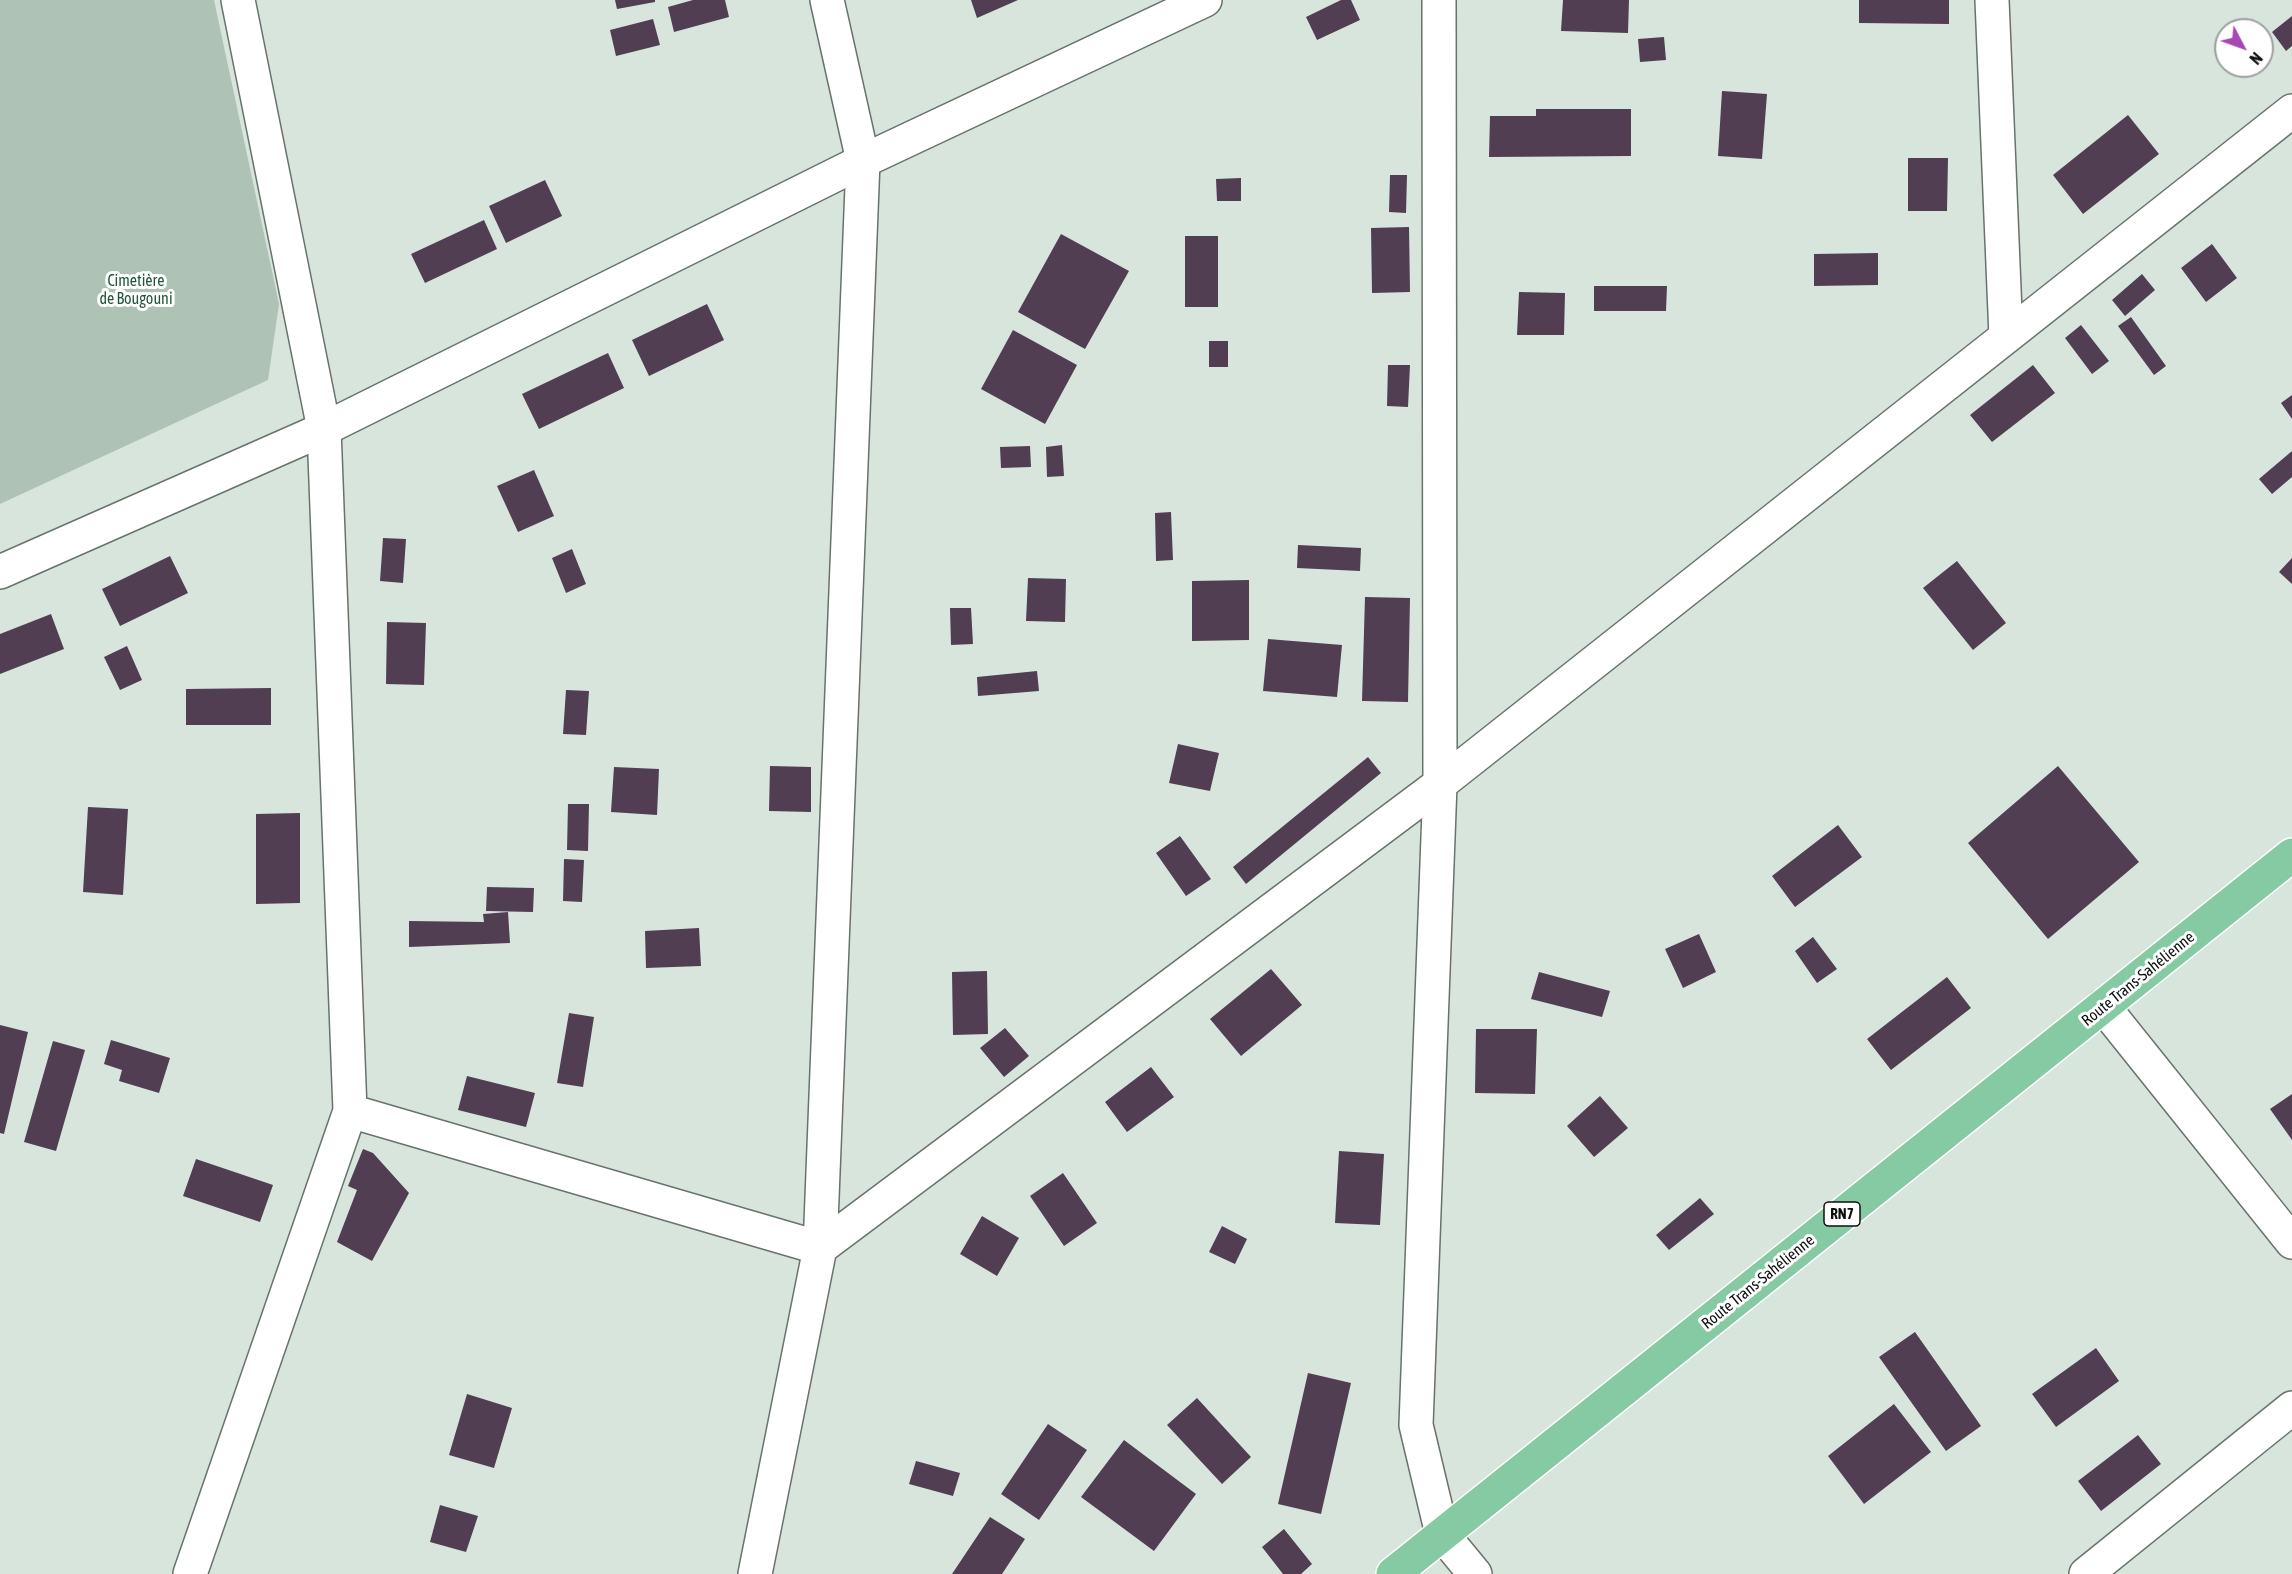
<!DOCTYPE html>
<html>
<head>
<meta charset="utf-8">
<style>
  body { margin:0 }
  #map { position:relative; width:2292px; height:1574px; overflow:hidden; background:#d8e5dc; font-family:"Asap Condensed",sans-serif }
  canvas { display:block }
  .north { position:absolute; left:2214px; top:18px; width:60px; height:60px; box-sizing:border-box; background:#fff; border:2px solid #9ea09f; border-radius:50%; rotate:131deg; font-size:16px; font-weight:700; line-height:24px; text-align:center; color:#0c110e }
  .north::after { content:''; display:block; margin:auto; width:21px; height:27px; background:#a648b1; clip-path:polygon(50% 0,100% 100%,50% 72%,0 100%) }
</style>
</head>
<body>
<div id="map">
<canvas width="2292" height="1574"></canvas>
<div class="north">N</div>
</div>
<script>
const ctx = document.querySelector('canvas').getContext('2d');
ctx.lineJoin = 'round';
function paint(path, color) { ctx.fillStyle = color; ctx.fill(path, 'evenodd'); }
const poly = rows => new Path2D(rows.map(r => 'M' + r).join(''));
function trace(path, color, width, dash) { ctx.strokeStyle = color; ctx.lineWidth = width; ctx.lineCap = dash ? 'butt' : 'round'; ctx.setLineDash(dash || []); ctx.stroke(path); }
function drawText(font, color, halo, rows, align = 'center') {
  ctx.font = font + ' "Asap Condensed",sans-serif'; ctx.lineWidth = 6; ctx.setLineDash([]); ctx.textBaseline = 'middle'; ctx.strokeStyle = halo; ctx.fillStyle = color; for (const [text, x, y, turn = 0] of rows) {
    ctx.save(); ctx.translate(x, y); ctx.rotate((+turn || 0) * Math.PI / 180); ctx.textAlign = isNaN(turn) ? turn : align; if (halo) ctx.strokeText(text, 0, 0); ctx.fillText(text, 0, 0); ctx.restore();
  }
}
const green = poly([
  [0,0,214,0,279,304,268,380,0,504]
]);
const building = poly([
  [615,0,655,0,655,2,617,9],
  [693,0,725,0,729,17,674,32,668,7],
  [971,0,1018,0,977,18],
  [1341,0,1351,0,1360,20,1317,40,1306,17],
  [1563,0,1629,0,1628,33,1561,31],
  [1859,0,1949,0,1949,24,1859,23],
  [2292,16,2292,46,2286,51,2272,32],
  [653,19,660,45,616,56,610,30],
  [1664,37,1666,60,1640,62,1638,39],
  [1722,91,1767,94,1762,159,1718,156],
  [1536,109,1631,109,1631,156,1489,157,1490,116,1536,116],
  [2128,115,2159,154,2083,214,2053,175],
  [1908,158,1948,158,1947,211,1908,211],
  [1390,175,1407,175,1406,213,1389,212],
  [1241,178,1241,201,1217,201,1216,179],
  [545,180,562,216,506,243,489,206],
  [484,220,497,249,425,283,411,254],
  [1409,227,1410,292,1372,293,1371,228],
  [1061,234,1129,271,1085,349,1018,312],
  [1185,236,1218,236,1218,307,1185,307],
  [2212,244,2237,278,2206,302,2181,268],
  [1878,253,1878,285,1814,286,1814,254],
  [2142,274,2155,290,2125,316,2112,300],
  [1594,286,1667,286,1666,311,1594,311],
  [1519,292,1565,293,1564,335,1517,335],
  [707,304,724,340,649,376,632,340],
  [2131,317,2166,366,2154,375,2118,326],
  [2081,325,2109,361,2092,374,2065,338],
  [1013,330,1077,365,1045,424,981,389],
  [1209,341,1228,341,1228,367,1209,367],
  [608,353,624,388,539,429,522,394],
  [1388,365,1410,365,1408,407,1387,406],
  [2033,365,2055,393,1992,442,1970,415],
  [2292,395,2292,419,2281,403],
  [1062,445,1064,476,1047,477,1046,447],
  [1030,446,1031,467,1001,468,1000,447],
  [2292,451,2292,477,2272,494,2259,479],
  [534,470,554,516,518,532,497,486],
  [1171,512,1173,560,1156,561,1155,513],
  [383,538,406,539,403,583,380,581],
  [1298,545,1361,548,1360,571,1297,568],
  [572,549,586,584,566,593,552,558],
  [170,556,188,593,120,626,102,589],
  [2292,558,2292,584,2279,572],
  [1957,561,2006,623,1973,650,1923,588],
  [1028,578,1066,579,1065,622,1026,621],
  [1249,580,1249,640,1192,641,1192,581],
  [1365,597,1410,598,1408,702,1362,701],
  [950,608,971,608,973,644,951,645],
  [51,614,64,649,0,674,0,634],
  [387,622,426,623,424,685,386,684],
  [1268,639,1342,645,1337,697,1263,691],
  [127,646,142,680,120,690,104,657],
  [1037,671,1039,691,978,696,977,677],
  [271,688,271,725,186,725,186,689],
  [566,690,589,691,586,735,563,734],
  [1178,744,1219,753,1210,791,1169,783],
  [1368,757,1381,773,1246,884,1233,867],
  [770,766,811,767,811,812,769,811],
  [2058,766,2139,862,2048,939,1968,843],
  [614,767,659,769,657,815,611,812],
  [568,804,589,804,588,851,567,850],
  [88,807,128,809,123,895,83,892],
  [300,813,300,903,256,904,256,814],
  [1838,825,1862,857,1795,907,1772,876],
  [1180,836,1211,879,1186,896,1156,853],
  [564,859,584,860,582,902,563,901],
  [487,887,534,888,533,912,486,911],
  [508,912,510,943,409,947,409,921,484,922,483,914],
  [699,928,701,966,646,968,645,931],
  [1699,934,1716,972,1683,988,1665,949],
  [1813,937,1837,969,1817,983,1795,951],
  [1271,969,1302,1005,1241,1056,1210,1019],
  [987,971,988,1034,953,1035,952,972],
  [1539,972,1610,991,1602,1017,1531,999],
  [1947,977,1971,1008,1891,1070,1867,1039],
  [569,1013,594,1017,583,1087,557,1083],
  [0,1025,28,1032,4,1134,0,1133],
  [1005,1028,1029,1056,1004,1077,980,1048],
  [1476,1029,1537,1029,1535,1094,1475,1093],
  [111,1040,170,1058,159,1093,119,1081,122,1070,104,1064],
  [53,1041,85,1050,56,1151,24,1142],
  [1151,1067,1174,1097,1127,1132,1105,1102],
  [467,1076,535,1093,526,1127,458,1110],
  [2292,1094,2292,1140,2270,1109],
  [1600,1096,1628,1128,1594,1157,1567,1126],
  [363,1149,373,1153,409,1193,372,1261,337,1242,357,1190,348,1186],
  [1339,1151,1384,1154,1380,1225,1335,1223],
  [196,1159,273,1185,260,1222,183,1196],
  [1063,1173,1097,1223,1064,1246,1030,1196],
  [1700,1198,1714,1214,1669,1250,1656,1235],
  [982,1216,1019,1238,997,1276,960,1254],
  [1222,1226,1247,1239,1235,1264,1209,1252],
  [1915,1332,1981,1426,1946,1451,1879,1357],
  [2096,1348,2119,1381,2056,1427,2032,1394],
  [1308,1373,1351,1383,1321,1514,1278,1504],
  [467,1394,512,1408,494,1468,449,1455],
  [1197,1398,1251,1457,1222,1484,1167,1425],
  [1894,1404,1931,1452,1864,1504,1828,1456],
  [1048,1424,1087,1450,1039,1520,1001,1494],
  [2138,1435,2161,1464,2101,1511,2078,1481],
  [1124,1440,1196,1494,1154,1551,1081,1497],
  [916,1461,960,1473,953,1496,909,1484],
  [440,1505,478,1516,466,1552,430,1542],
  [990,1517,1025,1539,1002,1574,952,1574],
  [1284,1529,1312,1564,1301,1574,1283,1574,1262,1547]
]);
const minor = poly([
  [1439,0,1440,784,1416,1425,1442,1534,1475,1574],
  [1992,0,2006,337],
  [2103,1006,2292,1242],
  [350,1111,820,1248,1440,784,2292,111],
  [190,1574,350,1111,324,429,238,0],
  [755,1574,820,1248,863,161,827,0],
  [2086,1574,2292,1408]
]);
const tertiary = poly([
  [0,572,324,429,863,161,1205,0]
]);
const trunk = poly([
  [1393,1574,2292,855]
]);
const shields = [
  [1842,1214,36]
];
const shieldNames = [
  ["RN7",1842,1214]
];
const parkNames = [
  ["Cimetière",136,281],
  ["de Bougouni",136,299]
];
const streetNames = [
  ["Route Trans-Sahélienne",2138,979,-39],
  ["Route Trans-Sahélienne",1758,1282,-39]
];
paint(green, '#aec3b6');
paint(building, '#513e53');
trace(minor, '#67736c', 36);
trace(tertiary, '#67736c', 36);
trace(trunk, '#fff', 36);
trace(minor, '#fff', 33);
trace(tertiary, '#fff', 33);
trace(trunk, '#86caa3', 33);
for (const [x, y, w] of shields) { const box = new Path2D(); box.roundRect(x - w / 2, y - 12, w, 24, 4.5); ctx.fillStyle = '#fff'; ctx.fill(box); trace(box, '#0c110e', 1.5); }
drawText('bold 15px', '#0c110e', null, shieldNames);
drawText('16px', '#23573b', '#fff', parkNames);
drawText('16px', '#0c110e', '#fff', streetNames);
</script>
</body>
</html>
